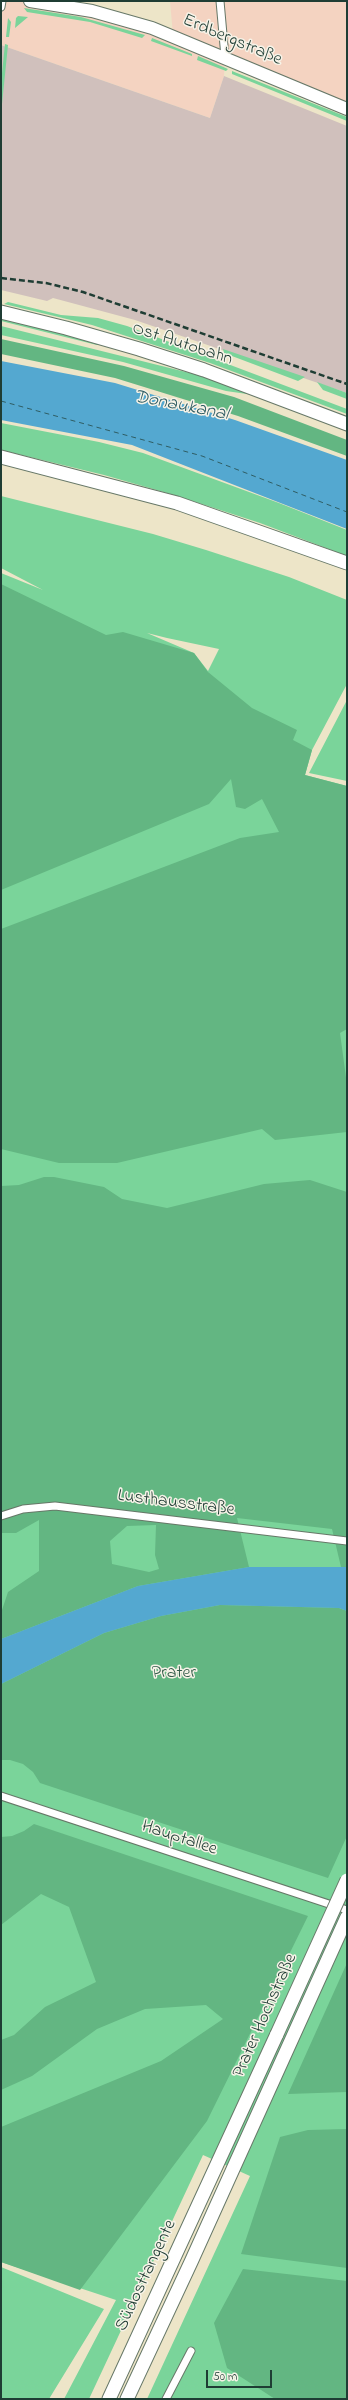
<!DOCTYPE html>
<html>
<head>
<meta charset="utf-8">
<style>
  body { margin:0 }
  #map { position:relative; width:348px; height:2400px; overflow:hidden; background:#ede5c8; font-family:"Indie Flower",sans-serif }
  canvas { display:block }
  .frame { position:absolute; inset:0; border:2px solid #1f3d34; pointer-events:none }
  .scale { position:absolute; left:206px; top:2370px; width:66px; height:18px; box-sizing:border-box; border:2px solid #1f3d34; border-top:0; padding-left:5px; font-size:12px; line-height:14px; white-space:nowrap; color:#1f3d34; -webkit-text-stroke:3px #f7f3e8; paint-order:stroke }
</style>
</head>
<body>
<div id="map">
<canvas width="348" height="2400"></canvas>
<div class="frame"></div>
<div class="scale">50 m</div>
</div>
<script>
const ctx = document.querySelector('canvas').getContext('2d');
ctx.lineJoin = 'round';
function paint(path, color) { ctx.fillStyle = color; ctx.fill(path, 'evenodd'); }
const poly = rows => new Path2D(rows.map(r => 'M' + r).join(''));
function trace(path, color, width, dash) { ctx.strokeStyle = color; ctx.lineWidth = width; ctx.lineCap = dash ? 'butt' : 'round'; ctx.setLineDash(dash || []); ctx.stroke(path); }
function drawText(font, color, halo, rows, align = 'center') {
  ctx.font = font + ' "Indie Flower",sans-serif'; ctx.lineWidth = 3; ctx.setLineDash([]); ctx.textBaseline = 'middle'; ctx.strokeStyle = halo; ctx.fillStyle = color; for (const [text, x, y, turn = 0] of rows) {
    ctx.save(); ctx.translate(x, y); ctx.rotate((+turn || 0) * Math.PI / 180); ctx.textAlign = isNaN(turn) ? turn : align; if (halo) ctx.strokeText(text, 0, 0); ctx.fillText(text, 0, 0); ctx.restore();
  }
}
const built = poly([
  [1,1,30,1,173,35,170,1,347,1,347,109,225,58,224,76,210,118,1,45]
]);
const industrial = poly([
  [1,45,210,118,224,76,347,126,347,393,135,320,53,298,47,301,1,290]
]);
const green = poly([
  [24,8,81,17,145,35,142,38,90,22,27,12],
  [18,16,28,17,15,28,16,18],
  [8,18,11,22,9,37,6,37],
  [152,38,192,54,192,56,151,41],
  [5,44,8,45,1,114,1,83],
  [198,56,228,69,226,71,197,60],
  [232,71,347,117,347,121,232,74],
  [8,302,61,315,98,318,127,326,347,409,347,414,210,363,92,325,4,304],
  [1,318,44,328,106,345,97,345,1,321],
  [1,326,210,378,261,396,226,391,123,362,1,335],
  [223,349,305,377,298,381,224,353],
  [317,382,347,393,347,399,323,390],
  [1,423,99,442,143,453,279,503,347,530,347,556,260,523,174,495,104,475,1,450],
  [1,496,153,534,206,550,289,577,347,600,347,684,312,750,305,775,347,786,347,2399,147,2399,250,2176,203,2155,89,2399,64,2399,116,2300,1,2262,1,573,43,590,1,568],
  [147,633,167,638,219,649,208,671,194,653],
  [347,700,347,781,309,773],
  [1,2267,104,2309,49,2399,1,2399]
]);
const forest = poly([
  [1,339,124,366,234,397,347,440,347,456,238,416,115,378,1,354],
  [1,584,106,635,123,632,194,653,208,672,252,708,297,730,293,740,312,750,305,775,347,786,347,1029,340,1033,347,1085,347,1132,275,1140,262,1129,117,1163,59,1163,1,1149,1,929,240,838,279,832,262,799,245,809,236,807,231,779,209,804,1,890],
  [44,1177,54,1177,104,1187,122,1199,167,1208,264,1184,310,1180,347,1192,347,1567,341,1567,332,1529,237,1518,249,1567,138,1586,1,1639,1,1613,8,1592,39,1571,39,1520,16,1533,1,1533,1,1186,19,1185],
  [156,1525,155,1555,159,1569,149,1572,112,1564,110,1541,127,1526],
  [220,1605,339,1608,347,1611,347,1836,328,1878,40,1783,33,1772,23,1764,10,1760,1,1760,1,1684,104,1633,161,1616],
  [34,1824,308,1916,207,2121,80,2290,1,2262,1,2127,161,2061,223,2019,206,2005,145,2009,97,2029,32,2076,1,2090,1,2040,14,2035,45,2007,96,1982,69,1907,41,1894,1,1925,1,1837,12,1836,24,1831],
  [347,1963,347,2092,288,2094],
  [347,2129,347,2268,241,2254,280,2137,308,2130],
  [243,2269,347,2281,347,2399,275,2399,227,2368,214,2323]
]);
const water = poly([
  [1,361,115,383,235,420,347,460,347,529,132,445,1,420],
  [249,1567,347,1567,347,1611,339,1608,220,1605,161,1616,104,1633,1,1684,1,1639,138,1586]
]);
const ferry = poly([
  [1,401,202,456,347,512]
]);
const street = poly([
  [220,1,225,57],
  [1,7,2,1],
  [1,1516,23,1509,55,1506,347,1541],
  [1,1796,347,1910],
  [166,2399,191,2351]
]);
const primary = poly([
  [30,1,92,11,152,28,347,109]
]);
const highway = poly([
  [1,312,66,328,139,349,204,370,347,424],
  [1,457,177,503,347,563],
  [109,2399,277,2034],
  [127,2399,191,2262,347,1917]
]);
const rail = poly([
  [1,278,46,283,83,292,347,384]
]);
const highwayBridge = poly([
  [277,2034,347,1880]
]);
const streetNames = [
  ["Erdbergstraße",232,41,23],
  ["Ost Autobahn",182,345,18],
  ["Lusthausstraße",176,1504,7],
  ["Hauptallee",179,1839,18],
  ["Prater Hochstraße",266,2016,-66],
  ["Südosttangente",147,2276,-65]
];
const parkNames = [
  ["Prater",174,1674]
];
const waterNames = [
  ["Donaukanal",181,407,11]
];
paint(built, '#f4d3c1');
paint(industrial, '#d0c0bc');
paint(green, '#7ad49a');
paint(forest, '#63b682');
paint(water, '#54a8d0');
trace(ferry, '#2f5d63', 1, [5, 4]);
trace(street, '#677868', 9);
trace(primary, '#677868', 14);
trace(highway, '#677868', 15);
trace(street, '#fff', 7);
trace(primary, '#fff', 12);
trace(highway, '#fff', 13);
trace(rail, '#1f3d34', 2.5, [6, 3]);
trace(highwayBridge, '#677868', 15, []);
trace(highwayBridge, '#fff', 13);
drawText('18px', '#1f3d34', '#f7f3e8', streetNames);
drawText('18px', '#315b48', '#f7f3e8', parkNames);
drawText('italic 19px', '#2f5d63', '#f7f3e8', waterNames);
</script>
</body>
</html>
